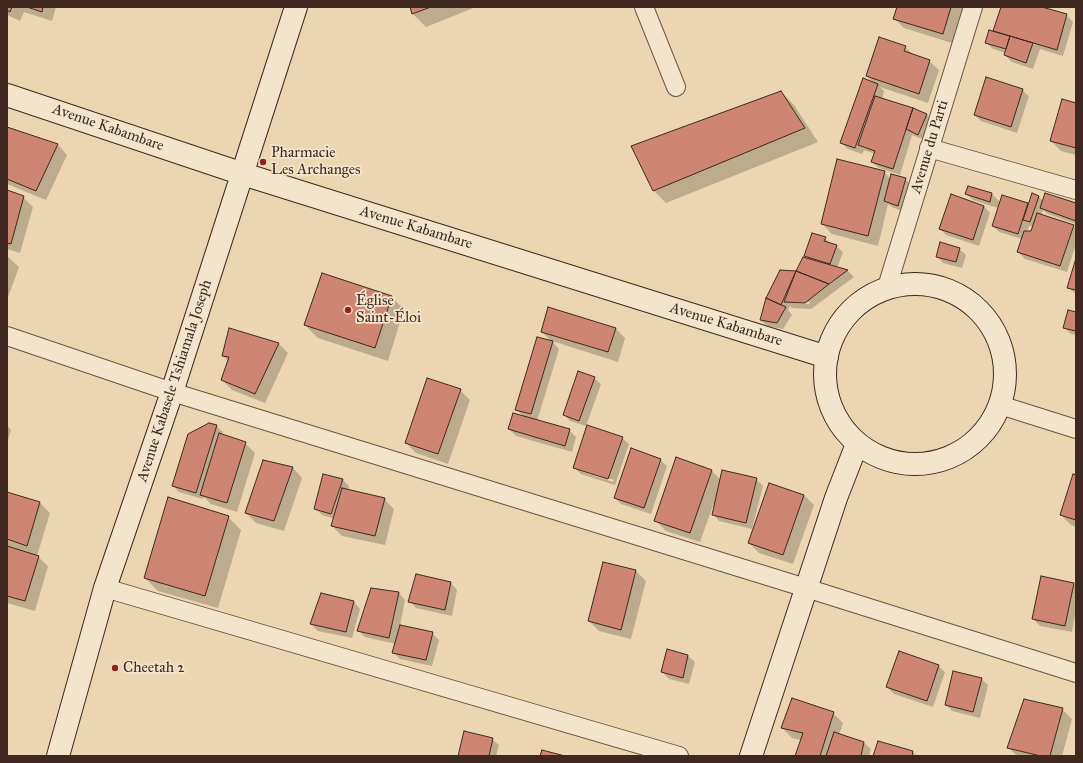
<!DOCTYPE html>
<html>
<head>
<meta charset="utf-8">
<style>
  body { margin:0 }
  #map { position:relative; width:1083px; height:763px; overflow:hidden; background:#ecd6b1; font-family:"IM FELL Great Primer",serif }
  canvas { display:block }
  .frame { position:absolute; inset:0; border:8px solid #3f281f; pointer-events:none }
</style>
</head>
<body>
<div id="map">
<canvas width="1083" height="763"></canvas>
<div class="frame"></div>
</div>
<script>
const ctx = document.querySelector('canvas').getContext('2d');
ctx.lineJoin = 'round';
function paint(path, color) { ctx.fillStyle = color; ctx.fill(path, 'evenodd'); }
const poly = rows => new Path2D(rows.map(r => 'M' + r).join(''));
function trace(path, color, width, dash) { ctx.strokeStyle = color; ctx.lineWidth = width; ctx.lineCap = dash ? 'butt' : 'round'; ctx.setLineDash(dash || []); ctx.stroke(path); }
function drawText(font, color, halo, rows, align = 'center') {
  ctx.font = font + ' "IM FELL Great Primer",serif'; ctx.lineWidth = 3.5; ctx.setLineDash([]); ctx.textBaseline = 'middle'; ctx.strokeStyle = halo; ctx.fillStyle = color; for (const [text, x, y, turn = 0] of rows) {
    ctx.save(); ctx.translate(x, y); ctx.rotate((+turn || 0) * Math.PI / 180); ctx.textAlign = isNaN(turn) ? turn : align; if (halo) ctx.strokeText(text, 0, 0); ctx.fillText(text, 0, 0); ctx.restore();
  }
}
const shadow = poly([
  [7,7,56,7,52,21,24,12,20,21,7,15],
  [411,7,476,7,426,27,413,14],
  [898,7,964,7,952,43,904,28,894,18],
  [1002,7,1039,7,1066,15,1073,22,1063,56,1040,49,1033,69,1012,62,1005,55,1006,53,993,49,986,43,994,33],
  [905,47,914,55,929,61,939,70,928,103,880,87,884,91,882,99,926,114,933,121,925,140,912,135,900,175,879,168,872,162,875,154,864,150,862,154,848,149,841,143,874,83,867,76],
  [1022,90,1029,96,1017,133,981,121,975,115],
  [781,92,794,105,818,142,666,203,653,190],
  [1076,104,1076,155,1061,151,1051,141],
  [7,128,58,145,67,155,46,200,7,184],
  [884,172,891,179,905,179,912,186,904,212,892,207,888,204,878,246,832,234,822,224],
  [968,187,992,194,1000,202,1002,196,1029,204,1032,194,1039,197,1043,201,1076,204,1076,224,1048,214,1043,210,1041,215,1073,226,1076,229,1076,244,1067,272,1025,259,1018,252,1022,239,999,232,993,226,998,208,973,200,966,194],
  [1029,226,1034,227,1032,232,1027,232],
  [7,191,23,197,33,207,20,253,7,249],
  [984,206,990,213,979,246,946,235,940,229],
  [825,238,831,244,836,246,843,252,837,268,848,271,854,277,811,309,792,308,790,306,788,310,792,315,783,329,767,326,761,320,780,271,797,272,810,260,805,256],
  [793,301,810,302,809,304,793,303],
  [959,249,966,255,962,268,943,263,937,256],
  [7,256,19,267,7,300],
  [1076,261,1076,294,1068,288],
  [391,297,404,309,388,361,318,338,305,325],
  [1076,313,1076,335,1071,334,1064,328],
  [615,328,625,338,618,362,552,341,559,349,537,421,569,430,576,437,572,452,516,436,509,429,524,417,516,409,552,342,542,332],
  [279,344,288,353,265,403,232,390,222,380,228,361,223,356],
  [594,378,601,384,586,426,570,421,564,415],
  [460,390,470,400,448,464,416,453,406,443],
  [7,425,11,430,7,444],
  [216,426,223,432,222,435,245,443,255,453,237,512,211,504,204,497,203,499,179,492,173,486],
  [622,438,629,444,615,485,581,474,574,467],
  [580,469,614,480,613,482,580,471],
  [660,460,667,466,651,514,621,504,615,498],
  [293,468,302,478,284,531,256,523,246,513],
  [712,471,721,480,756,479,763,486,752,529,719,521,713,514,715,504,714,503,700,542,666,531,656,521],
  [323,475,343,480,349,486,348,491,384,499,394,509,385,545,342,536,332,526,335,519,322,515,315,508],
  [1076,476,1076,527,1071,525,1061,515],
  [7,493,40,503,50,513,37,556,48,566,35,611,7,603],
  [804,495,814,505,793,564,759,553,749,543],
  [228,517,241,530,218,608,158,591,145,578],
  [604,563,636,571,646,581,631,639,599,631,589,621],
  [417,575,451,583,457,590,452,616,416,608,410,601],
  [1073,584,1076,586,1076,610,1072,632,1040,626,1033,619],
  [399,593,405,600,400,626,432,633,439,640,432,666,400,659,393,652,396,644,365,637,358,630],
  [354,602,360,609,352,638,318,631,311,624],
  [668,650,688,656,695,662,689,684,669,679,662,672],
  [938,666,945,672,933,707,894,694,887,687],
  [981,679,988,685,980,718,952,711,946,704],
  [1062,709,1072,719,1062,756,1017,756,1009,748],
  [833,713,843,723,839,735,864,743,871,749,869,756,796,756,801,740,792,738,782,728],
  [492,739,499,745,496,756,459,756],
  [913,752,917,756,875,756]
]);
const building = poly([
  [7,7,12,7,10,12,7,10,7,7],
  [27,7,43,7,42,12,27,7],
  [410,7,431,7,412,14,410,7],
  [897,7,951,7,943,34,893,19,897,7],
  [1001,7,1042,7,1067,14,1057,50,993,31,1001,7],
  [989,30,1010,36,1006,49,985,43,989,30],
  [1010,36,1033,43,1026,63,1004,55,1010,36],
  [879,37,906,46,904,51,930,60,919,94,866,76,879,37],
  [986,77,1023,89,1011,127,974,115,986,77],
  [863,78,878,84,855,148,840,143,863,78],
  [781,91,805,128,653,191,631,146,781,91],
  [875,96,913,108,893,169,871,162,875,151,858,145,875,96],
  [1062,99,1076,103,1076,148,1050,141,1062,99],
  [913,108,927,114,918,135,906,129,913,108],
  [7,127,58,144,36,191,7,179,7,127],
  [837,159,885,171,868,236,821,224,837,159],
  [891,174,906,178,898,206,884,201,891,174],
  [968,186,992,193,990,202,965,194,968,186],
  [7,190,24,196,11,244,7,243,7,190],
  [1032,193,1039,196,1030,222,1023,220,1032,193],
  [1045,193,1076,203,1076,221,1040,208,1045,193],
  [951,194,984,206,973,240,939,229,951,194],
  [1002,195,1028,203,1018,234,992,226,1002,195],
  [1037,213,1074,225,1060,266,1017,252,1024,231,1031,231,1037,213],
  [812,233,826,237,824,241,837,245,830,264,804,256,812,233],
  [940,242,960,248,956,262,936,257,940,242],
  [803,257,848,270,829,284,796,271,803,257],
  [1076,258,1076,290,1067,288,1076,258],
  [780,270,796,271,781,305,766,298,780,270],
  [796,271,829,284,805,303,784,302,796,271],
  [322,273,392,296,375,348,304,325,322,273],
  [766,298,786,307,777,323,760,320,766,298],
  [548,307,616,328,608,352,541,332,548,307],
  [1068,310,1076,312,1076,331,1063,328,1068,310],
  [229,328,279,343,255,394,221,380,229,357,222,356,229,328],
  [537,337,553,341,531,414,515,410,537,337],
  [578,371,595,377,579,421,563,415,578,371],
  [427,378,461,389,438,454,405,443,427,378],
  [513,413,570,429,565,446,508,429,513,413],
  [209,423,217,425,196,493,172,486,188,434,209,423],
  [587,425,623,437,608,479,573,468,587,425],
  [219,433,246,442,227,503,200,495,219,433],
  [631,448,661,459,644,508,614,498,631,448],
  [676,457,712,470,690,533,654,521,676,457],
  [263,460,293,467,274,521,245,513,263,460],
  [722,470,757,478,746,523,712,515,722,470],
  [323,474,343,479,331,514,314,509,323,474],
  [1073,474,1076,475,1076,520,1060,515,1073,474],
  [769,483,804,495,783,555,748,543,769,483],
  [342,488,385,498,375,536,331,526,342,488],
  [7,492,40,502,27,546,7,539,7,492],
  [168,497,229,516,205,596,144,578,168,497],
  [7,546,39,556,25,601,7,596,7,546],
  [603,562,636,570,621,630,588,621,603,562],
  [416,574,451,582,445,610,408,602,416,574],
  [1041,576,1074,583,1065,626,1032,619,1041,576],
  [371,588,399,592,389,638,357,631,371,588],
  [321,593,354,601,346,632,310,624,321,593],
  [400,625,433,632,426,660,392,653,400,625],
  [667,649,688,655,683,678,661,672,667,649],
  [899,651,939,665,927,701,886,687,899,651],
  [953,671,982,678,973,712,945,705,953,671],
  [792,698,834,712,820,756,795,756,803,733,781,728,792,698],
  [1024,699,1063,708,1050,756,1041,756,1007,748,1024,699],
  [464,731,493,738,489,756,458,756,464,731],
  [834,732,864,742,861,756,826,756,834,732],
  [878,741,913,751,912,756,873,756,878,741],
  [542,750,565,756,540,756,542,750]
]);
const street = poly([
  [644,7,676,87],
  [929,148,1076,190],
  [887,287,973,7],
  [7,336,172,392,806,588,1076,673],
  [1003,406,1076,429],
  [105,588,679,756]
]);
const secondary = poly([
  [7,95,243,174,827,357],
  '825 374a90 90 0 1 1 180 0a90 90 0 1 1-180 0Z',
  [58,756,105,588,172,392,296,7],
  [751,756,836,498,857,444]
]);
const markers = [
  [263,162,4,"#8f2418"],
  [348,310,4,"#8f2418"],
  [115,668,4,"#8f2418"]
];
const streetNames = [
  ["Avenue Kabambare",108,128,19],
  ["Avenue du Parti",930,147,-73],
  ["Avenue Kabambare",416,228,17],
  ["Avenue Kabambare",726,325,17],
  ["Avenue Kabasele Tshiamala Joseph",175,381,-72]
];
const poiNames = [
  ["Pharmacie",271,153],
  ["Les Archanges",271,170],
  ["Église",356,301],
  ["Saint-Éloi",356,318],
  ["Cheetah 2",123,668]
];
paint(shadow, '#0003');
paint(building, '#ce8572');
trace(building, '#3f281f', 1);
trace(street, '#6a5444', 20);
trace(secondary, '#3f281f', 24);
trace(street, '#f3e4cc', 18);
trace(secondary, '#f3e4cc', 22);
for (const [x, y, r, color] of markers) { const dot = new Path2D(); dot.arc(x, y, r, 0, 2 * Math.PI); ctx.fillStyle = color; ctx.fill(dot); trace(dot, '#f3e4cc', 1.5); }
drawText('15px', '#3f281f', '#f3e4cc', streetNames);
drawText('15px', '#3f281f', '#f3e4cc', poiNames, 'left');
</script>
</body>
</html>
